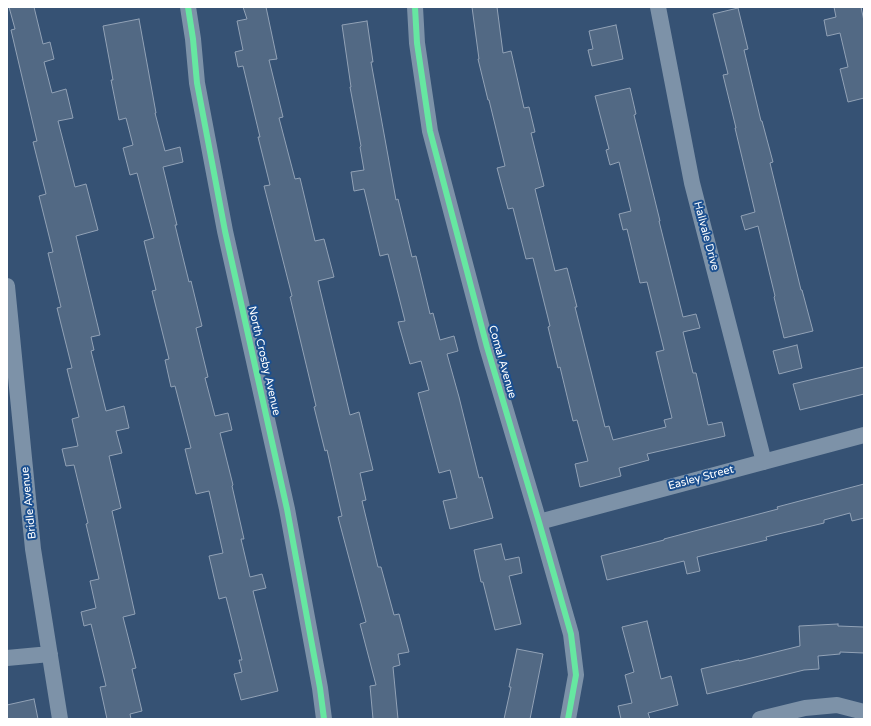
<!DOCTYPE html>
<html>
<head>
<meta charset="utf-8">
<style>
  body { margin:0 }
  #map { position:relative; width:871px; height:726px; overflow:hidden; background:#365274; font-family:"Varela Round",sans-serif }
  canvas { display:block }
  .frame { position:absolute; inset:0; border:8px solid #fff; pointer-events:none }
</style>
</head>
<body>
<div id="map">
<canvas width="871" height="726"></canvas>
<div class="frame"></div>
</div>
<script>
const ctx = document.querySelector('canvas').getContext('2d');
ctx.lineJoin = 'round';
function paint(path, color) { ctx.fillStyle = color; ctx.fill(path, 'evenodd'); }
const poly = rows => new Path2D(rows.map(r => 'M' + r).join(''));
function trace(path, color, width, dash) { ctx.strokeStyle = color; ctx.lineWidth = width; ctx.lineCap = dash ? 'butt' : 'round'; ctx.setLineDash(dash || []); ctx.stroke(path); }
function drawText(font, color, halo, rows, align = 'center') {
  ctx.font = font + ' "Varela Round",sans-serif'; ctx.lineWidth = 4; ctx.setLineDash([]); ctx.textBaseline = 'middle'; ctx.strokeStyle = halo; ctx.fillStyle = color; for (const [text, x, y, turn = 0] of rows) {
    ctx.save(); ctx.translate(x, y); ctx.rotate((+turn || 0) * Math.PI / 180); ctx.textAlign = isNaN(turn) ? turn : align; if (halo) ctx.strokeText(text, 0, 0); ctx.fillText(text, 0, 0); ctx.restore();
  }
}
const building = poly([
  [9,7,34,7,43,44,50,42,54,59,44,62,52,93,66,89,73,118,58,121,75,187,86,184,98,230,76,236,100,335,91,337,94,350,91,351,106,411,124,406,129,428,116,431,122,453,109,456,121,508,112,511,135,614,123,617,136,668,132,669,142,711,130,714,131,719,107,719,100,687,106,686,91,624,84,626,81,612,96,608,90,581,99,579,86,524,88,523,74,465,66,466,62,449,78,446,72,419,79,417,67,369,72,368,57,308,61,307,48,253,53,252,39,196,46,194,33,142,37,141,11,30,15,29,9,7],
  [243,7,266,7,277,59,269,60,283,117,279,118,295,179,300,178,315,241,324,239,334,277,318,281,350,415,359,412,373,470,360,473,366,500,362,501,378,567,381,567,394,615,399,614,409,652,398,654,400,665,393,667,398,719,373,719,370,686,376,685,360,624,366,622,338,517,342,516,327,450,325,451,314,407,316,406,290,297,292,296,264,186,270,185,258,137,260,137,243,66,238,67,235,52,243,50,237,21,247,19,243,7],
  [472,7,497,7,503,53,511,51,524,108,529,107,535,132,531,133,544,186,535,189,555,271,567,268,577,307,575,307,605,427,609,426,613,440,666,427,664,420,672,418,656,352,664,350,647,282,640,283,627,229,623,230,619,214,631,211,619,162,610,165,606,150,609,149,595,96,630,88,636,114,634,115,660,221,659,221,683,317,696,314,700,328,683,332,693,373,696,373,708,425,722,422,725,436,647,454,649,460,619,468,621,476,580,487,575,464,588,461,577,420,573,421,560,367,558,368,548,327,550,326,533,258,526,259,513,208,508,209,497,168,505,166,489,100,488,100,478,59,479,59,472,7],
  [834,7,861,7,864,21,864,98,848,102,840,69,848,67,840,33,827,36,824,20,836,17,834,7],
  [738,8,748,49,744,50,761,121,762,121,773,162,770,163,801,290,802,290,813,331,784,338,774,297,775,296,758,226,745,230,741,216,755,212,735,128,736,128,723,75,728,74,713,14,738,8],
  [139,19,156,113,155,113,165,151,180,147,183,162,163,167,177,225,175,225,189,282,191,281,202,326,196,328,208,377,205,378,215,416,228,413,232,430,220,433,233,485,232,486,244,539,241,539,250,577,262,574,266,588,253,591,278,691,241,700,234,674,242,672,239,660,242,660,226,597,219,599,209,556,223,553,209,491,196,494,185,449,191,448,175,386,171,387,165,360,169,359,152,291,156,290,144,241,154,238,137,173,130,175,123,148,133,145,126,118,119,120,111,80,113,80,103,26,139,19],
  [367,21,373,62,371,62,396,200,398,199,412,257,416,256,430,314,433,313,440,340,454,336,458,351,447,354,459,397,479,478,482,477,493,518,450,529,443,501,457,498,450,470,439,473,418,393,429,390,421,361,410,364,398,322,405,321,388,254,380,256,364,189,354,191,351,172,364,170,360,147,361,146,350,87,351,87,342,25,367,21],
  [616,25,623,59,592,66,588,50,593,49,589,31,616,25],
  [797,345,802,368,779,374,773,351,797,345],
  [864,367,864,394,800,410,793,384,864,367],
  [864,484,864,518,852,521,850,513,824,520,824,523,766,537,767,540,697,557,700,571,687,574,684,561,607,580,601,556,664,540,664,539,778,509,777,507,864,484],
  [501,544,505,560,519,557,522,573,509,576,521,624,495,630,483,582,481,582,474,550,501,544],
  [647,621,661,679,671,676,678,705,648,713,650,719,621,719,618,706,632,703,625,675,634,672,622,627,647,621],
  [838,624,838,626,864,627,864,653,840,652,840,654,818,656,819,669,804,670,707,694,701,669,739,660,739,661,800,646,799,626,838,624],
  [517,649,543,654,530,719,504,719,511,687,509,687,517,649],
  [34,699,38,719,7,719,7,705,34,699]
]);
const street = poly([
  [188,7,193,39,197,83,225,231,287,509,320,688,324,719],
  [415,7,417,43,430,131,487,347,539,522,571,634,576,675,568,719],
  [658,7,692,183,764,462],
  [7,286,33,549,60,719],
  [539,522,864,435],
  [7,658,50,654],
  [760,719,805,708,837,705,864,712]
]);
const cycleway = poly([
  [188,7,193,39,197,83,225,231,287,509,320,688,324,719],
  [415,7,417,43,430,131,487,347,539,522,571,634,576,675,568,719]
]);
const streetNames = [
  ["Hallvale Drive",706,236,75],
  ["North Crosby Avenue",264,361,77],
  ["Comal Avenue",502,362,74],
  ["Easley Street",701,478,-15],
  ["Bridle Avenue",29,503,-96]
];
paint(building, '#526984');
trace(building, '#92a2b6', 1);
trace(street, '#7d92a8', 16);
trace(cycleway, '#66e7a1', 6);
drawText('11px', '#fff', '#1b4f8f', streetNames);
</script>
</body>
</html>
